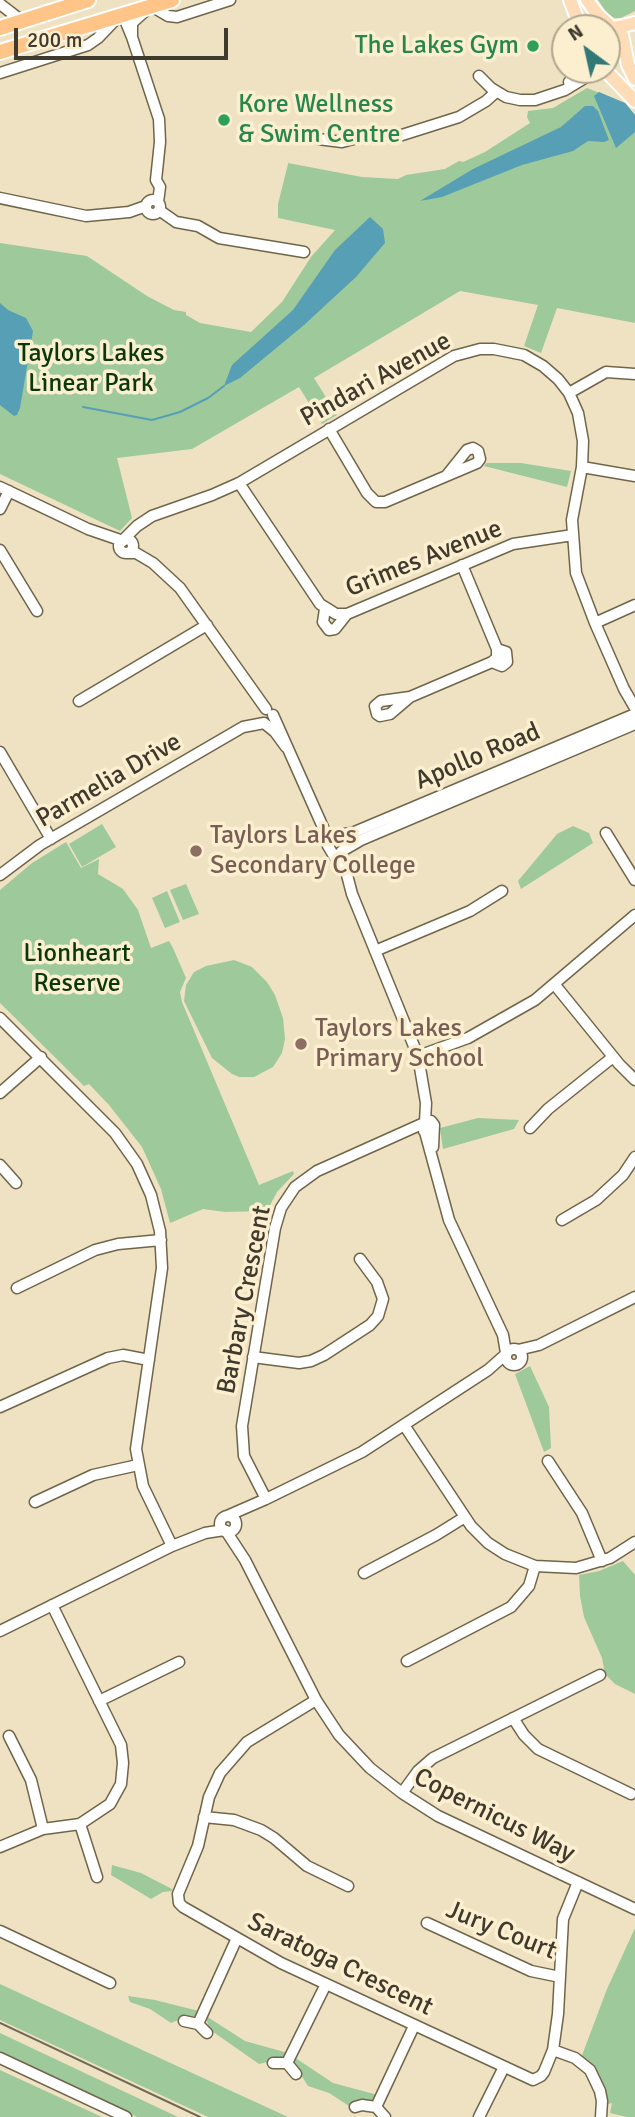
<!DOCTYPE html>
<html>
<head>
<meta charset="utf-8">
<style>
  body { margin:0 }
  #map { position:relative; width:635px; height:2117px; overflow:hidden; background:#efe2c3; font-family:Signika,sans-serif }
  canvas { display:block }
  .north { position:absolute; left:551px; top:14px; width:70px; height:70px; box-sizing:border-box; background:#fcefd0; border:2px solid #b0a78f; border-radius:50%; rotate:327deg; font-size:19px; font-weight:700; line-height:28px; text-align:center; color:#3f3a2d }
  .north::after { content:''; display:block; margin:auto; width:24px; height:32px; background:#307977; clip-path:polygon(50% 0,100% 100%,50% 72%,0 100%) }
  .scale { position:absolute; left:14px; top:28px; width:214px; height:32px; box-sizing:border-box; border:4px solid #3f3a2d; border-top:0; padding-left:9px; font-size:21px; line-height:24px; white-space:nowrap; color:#3f3a2d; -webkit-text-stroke:5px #fcefd0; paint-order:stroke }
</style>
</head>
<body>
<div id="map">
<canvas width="635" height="2117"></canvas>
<div class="north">N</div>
<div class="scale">200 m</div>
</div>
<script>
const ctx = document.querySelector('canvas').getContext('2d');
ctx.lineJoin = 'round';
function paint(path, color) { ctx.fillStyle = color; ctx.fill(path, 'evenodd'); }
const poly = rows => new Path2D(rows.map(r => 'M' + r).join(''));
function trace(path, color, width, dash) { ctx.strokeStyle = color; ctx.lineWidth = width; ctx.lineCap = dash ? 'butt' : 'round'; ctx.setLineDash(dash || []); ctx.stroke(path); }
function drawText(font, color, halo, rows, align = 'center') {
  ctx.font = font + ' Signika,sans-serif'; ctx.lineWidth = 7; ctx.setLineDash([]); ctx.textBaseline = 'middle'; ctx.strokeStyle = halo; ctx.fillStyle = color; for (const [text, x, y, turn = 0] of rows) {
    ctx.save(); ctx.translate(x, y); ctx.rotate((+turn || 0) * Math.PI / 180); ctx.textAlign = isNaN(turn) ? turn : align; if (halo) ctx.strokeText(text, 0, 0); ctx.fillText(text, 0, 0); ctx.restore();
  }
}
const green = poly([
  [598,0,635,0,635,11,621,18,614,18,607,13],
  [587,88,625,103,635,115,635,323,557,308,541,353,524,346,538,305,460,291,314,378,337,415,322,424,299,387,192,449,117,458,132,518,120,531,0,474,0,243,87,256,147,296,174,310,186,312,186,315,200,323,251,332,282,302,311,257,335,230,278,218,278,204,289,160,288,163,362,177,398,179,406,175,445,169,459,161,463,162,485,152,530,123,527,117,528,111,553,108],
  [486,463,521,463,571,471,567,487,484,466],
  [102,824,116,847,82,867,69,844],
  [573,826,589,833,593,843,521,889,518,881,557,834],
  [66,842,81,868,99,859,98,874,123,889,138,910,151,948,169,941,173,948,186,978,180,992,182,1002,259,1185,293,1171,294,1174,277,1192,267,1211,225,1212,203,1209,170,1223,161,1189,142,1147,109,1105,89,1084,84,1086,0,1003,0,890,32,863],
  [186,884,199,914,183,920,170,890],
  [167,891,180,922,165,928,152,898],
  [234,960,252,967,267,982,275,995,283,1018,285,1039,282,1053,273,1067,254,1077,239,1077,232,1074,212,1058,184,1001,186,985,194,972,206,966],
  [478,1118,519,1120,514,1129,443,1149,440,1128],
  [530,1366,549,1407,551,1448,544,1452,515,1374],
  [623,1561,635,1575,635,1694,615,1684,605,1674,602,1658,584,1617,580,1596,579,1575,599,1571],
  [112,1865,141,1873,172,1889,172,1891,163,1892,151,1899,111,1875],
  [635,1928,635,2117,627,2117,610,2113,612,2103,605,2105,599,2077,592,2067,581,2058,607,1989],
  [0,1984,151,2054,288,2117,208,2117,0,2020],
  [128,1996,155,2000,199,2011,193,2018,183,2018,171,2023,150,2009,130,2002],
  [206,2016,245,2041,288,2053,285,2058,259,2064,209,2029],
  [0,2033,178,2117,137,2117,0,2053],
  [294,2057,333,2083,378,2095,374,2100,360,2101,349,2106,329,2093,308,2086,294,2064],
  [0,2070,102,2117,0,2117]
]);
const water = poly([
  [599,92,625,103,635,115,635,132,616,148,594,96],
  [585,106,593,106,598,111,609,140,604,142,588,141,573,151,522,165,442,197,420,201,473,169,561,127],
  [370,217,383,229,385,243,356,277,304,325,240,378,224,386,232,365,293,310,335,250],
  [0,303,8,310,26,318,33,331,20,408,17,415,14,416,0,405]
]);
const stream = poly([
  [83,407,152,420,180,412,208,398,224,386]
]);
const minor = poly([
  [0,4,22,21],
  [123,15,132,37,159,119,160,142,156,180,160,187,158,202],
  [132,35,132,23,151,6,168,16,177,17,230,0],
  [0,73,88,45,98,38,118,17],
  [479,76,491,88,506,97,520,100,535,100,565,90,598,70],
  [569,82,582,70],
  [318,139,342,142,369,135,402,135,459,117,486,101,496,92],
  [0,198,86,216,129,212,146,206],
  '146 207a7 7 0 1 1 14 0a7 7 0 1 1-14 0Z',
  [159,210,176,222,198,226,219,238,304,252],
  [569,393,606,372,635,374],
  [329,429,367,493,376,502,385,502,477,463,480,459,478,451,473,448,467,450,447,475],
  [582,467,635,476],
  [239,483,320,604,336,614,347,614,513,544,573,535],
  [0,487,88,529,123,541],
  [0,509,9,491],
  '119 546a7 7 0 1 1 14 0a7 7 0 1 1-14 0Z',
  [123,540,137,526,152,516,212,495,239,483,454,356,480,349,494,349,524,355,543,366,558,379,569,393,578,413,583,441,582,467,572,520,576,573,595,623,624,689,635,708],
  [0,550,37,611],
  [129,553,136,553,153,563,180,588,266,709],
  [325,609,323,622,329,630,335,629,347,614],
  [595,623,635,605],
  [492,662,502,666,507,662,506,652,497,649],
  [410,697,390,714,380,716,377,714,375,706,381,701,410,697,492,662,497,658,497,649,462,565],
  [79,701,207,625],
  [273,715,326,834,328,846,337,861,338,869],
  [0,752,51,839],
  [606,833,635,880],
  [336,835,352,833,635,714],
  [342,851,361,840,635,724],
  [341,852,352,894,418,1056,426,1103,425,1122],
  [0,875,40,845,243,727,264,723,275,732,286,747],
  [375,951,470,911,502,891],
  [555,985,619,1064,635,1080],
  [0,1018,115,1133,137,1164,151,1195,160,1231,162,1268,136,1449,143,1486,172,1546],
  [418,1056,468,1038,535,1000,635,915],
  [0,1093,41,1057],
  [530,1128,548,1109,613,1057],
  [425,1132,449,1220,503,1335,506,1353],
  [433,1147,434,1125,431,1121,424,1123,424,1131,429,1133,433,1131],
  [0,1165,16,1183],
  [562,1220,596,1200,623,1175,635,1157],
  [17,1288,95,1250,118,1244,161,1240],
  '506 1357a8 8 0 1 1 16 0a8 8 0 1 1-16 0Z',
  [518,1350,539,1345,635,1297],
  [253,1357,299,1363,311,1361,324,1355,370,1325,378,1316,383,1299,377,1282,360,1259],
  [0,1407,108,1358,123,1355,149,1360],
  [404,1425,471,1526,488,1543,505,1554,535,1566,576,1568,610,1558,635,1542],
  [548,1461,582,1513,602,1561],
  [266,1499,244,1456,242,1426,275,1228,281,1208,295,1187,317,1171,424,1123],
  [35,1502,93,1475,138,1465],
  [227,1516,266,1499,362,1452,488,1370,506,1354],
  '220 1524a8 8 0 1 1 16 0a8 8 0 1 1-16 0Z',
  [226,1531,245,1560,316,1700,339,1735,370,1768,402,1793,438,1816,635,1909],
  [364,1573,436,1535,465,1517],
  [0,1631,172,1546,205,1533,224,1530],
  [407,1661,511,1607,529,1586,535,1566],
  [316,1700,247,1742,220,1773,209,1797,198,1846,178,1894,179,1903,183,1907,281,1963,533,2080,541,2076,544,2072,553,2050,558,2014,563,1919,578,1882],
  [99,1701,179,1662],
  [513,1718,524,1735,538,1749,631,1794],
  [9,1736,31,1780,43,1829],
  [402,1793,418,1771,433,1758,600,1675],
  [204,1817,234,1820,261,1830,274,1838,307,1866,348,1886],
  [80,1824,97,1877],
  [0,1847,43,1829,80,1824,110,1804,121,1784,123,1763,121,1745,52,1605],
  [427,1923,531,1971,560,1977],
  [0,1931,110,1983],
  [184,2021,198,2024,207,2033],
  [198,2024,237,1938],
  [553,2050,575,2058,590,2070,600,2091,602,2101,601,2117],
  [0,2058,126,2117],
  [273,2063,287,2063,296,2074],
  [287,2063,326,1984],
  [355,2107,362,2105,376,2107,385,2117],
  [376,2107,414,2026],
  [479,2117,504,2067]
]);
const major = poly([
  [570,0,581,28],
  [587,0,597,14,610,26],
  [601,28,610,26,622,35,628,65,635,79],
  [614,28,635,23],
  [605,70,635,101]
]);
const highway = poly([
  [0,28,88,0],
  [0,52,172,0]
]);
const rail = poly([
  [0,2023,200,2117]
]);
const markers = [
  [533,46,7,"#2e9e5b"],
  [224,120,7,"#2e9e5b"],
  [196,851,7,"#8d6e63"],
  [301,1044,7,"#8d6e63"]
];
const leisureNames = [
  ["The Lakes Gym",519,46],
  ["Kore Wellness",238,105,"left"],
  ["& Swim Centre",238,135,"left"]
];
const parkNames = [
  ["Taylors Lakes",91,354],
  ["Linear Park",91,384],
  ["Lionheart",77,954],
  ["Reserve",77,984]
];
const streetNames = [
  ["Pindari Avenue",376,380,-29],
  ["Grimes Avenue",424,559,-22],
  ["Apollo Road",478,757,-23],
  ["Parmelia Drive",109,781,-30],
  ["Barbary Crescent",245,1300,-79],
  ["Copernicus Way",494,1816,27],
  ["Jury Court",501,1931,22],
  ["Saratoga Crescent",340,1965,26]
];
const educationNames = [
  ["Taylors Lakes",210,836],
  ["Secondary College",210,866],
  ["Taylors Lakes",315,1029],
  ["Primary School",315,1059]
];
paint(green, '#9ec99b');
paint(water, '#569fb4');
trace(stream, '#569fb4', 2);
trace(minor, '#706549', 13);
trace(major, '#fff', 16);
trace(highway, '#fff', 18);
trace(minor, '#fff', 10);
trace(major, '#ffdcb8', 12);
trace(highway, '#ffc588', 14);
trace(rail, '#706856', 2);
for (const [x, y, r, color] of markers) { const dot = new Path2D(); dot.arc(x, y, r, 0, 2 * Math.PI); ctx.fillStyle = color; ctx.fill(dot); trace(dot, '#fcefd0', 2.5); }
drawText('26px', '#27864d', '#fcefd0', leisureNames, 'right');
drawText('26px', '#0a380b', '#fcefd0', parkNames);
drawText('26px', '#3f3a2d', '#fcefd0', streetNames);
drawText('26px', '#785e54', '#fcefd0', educationNames, 'left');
</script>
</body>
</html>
